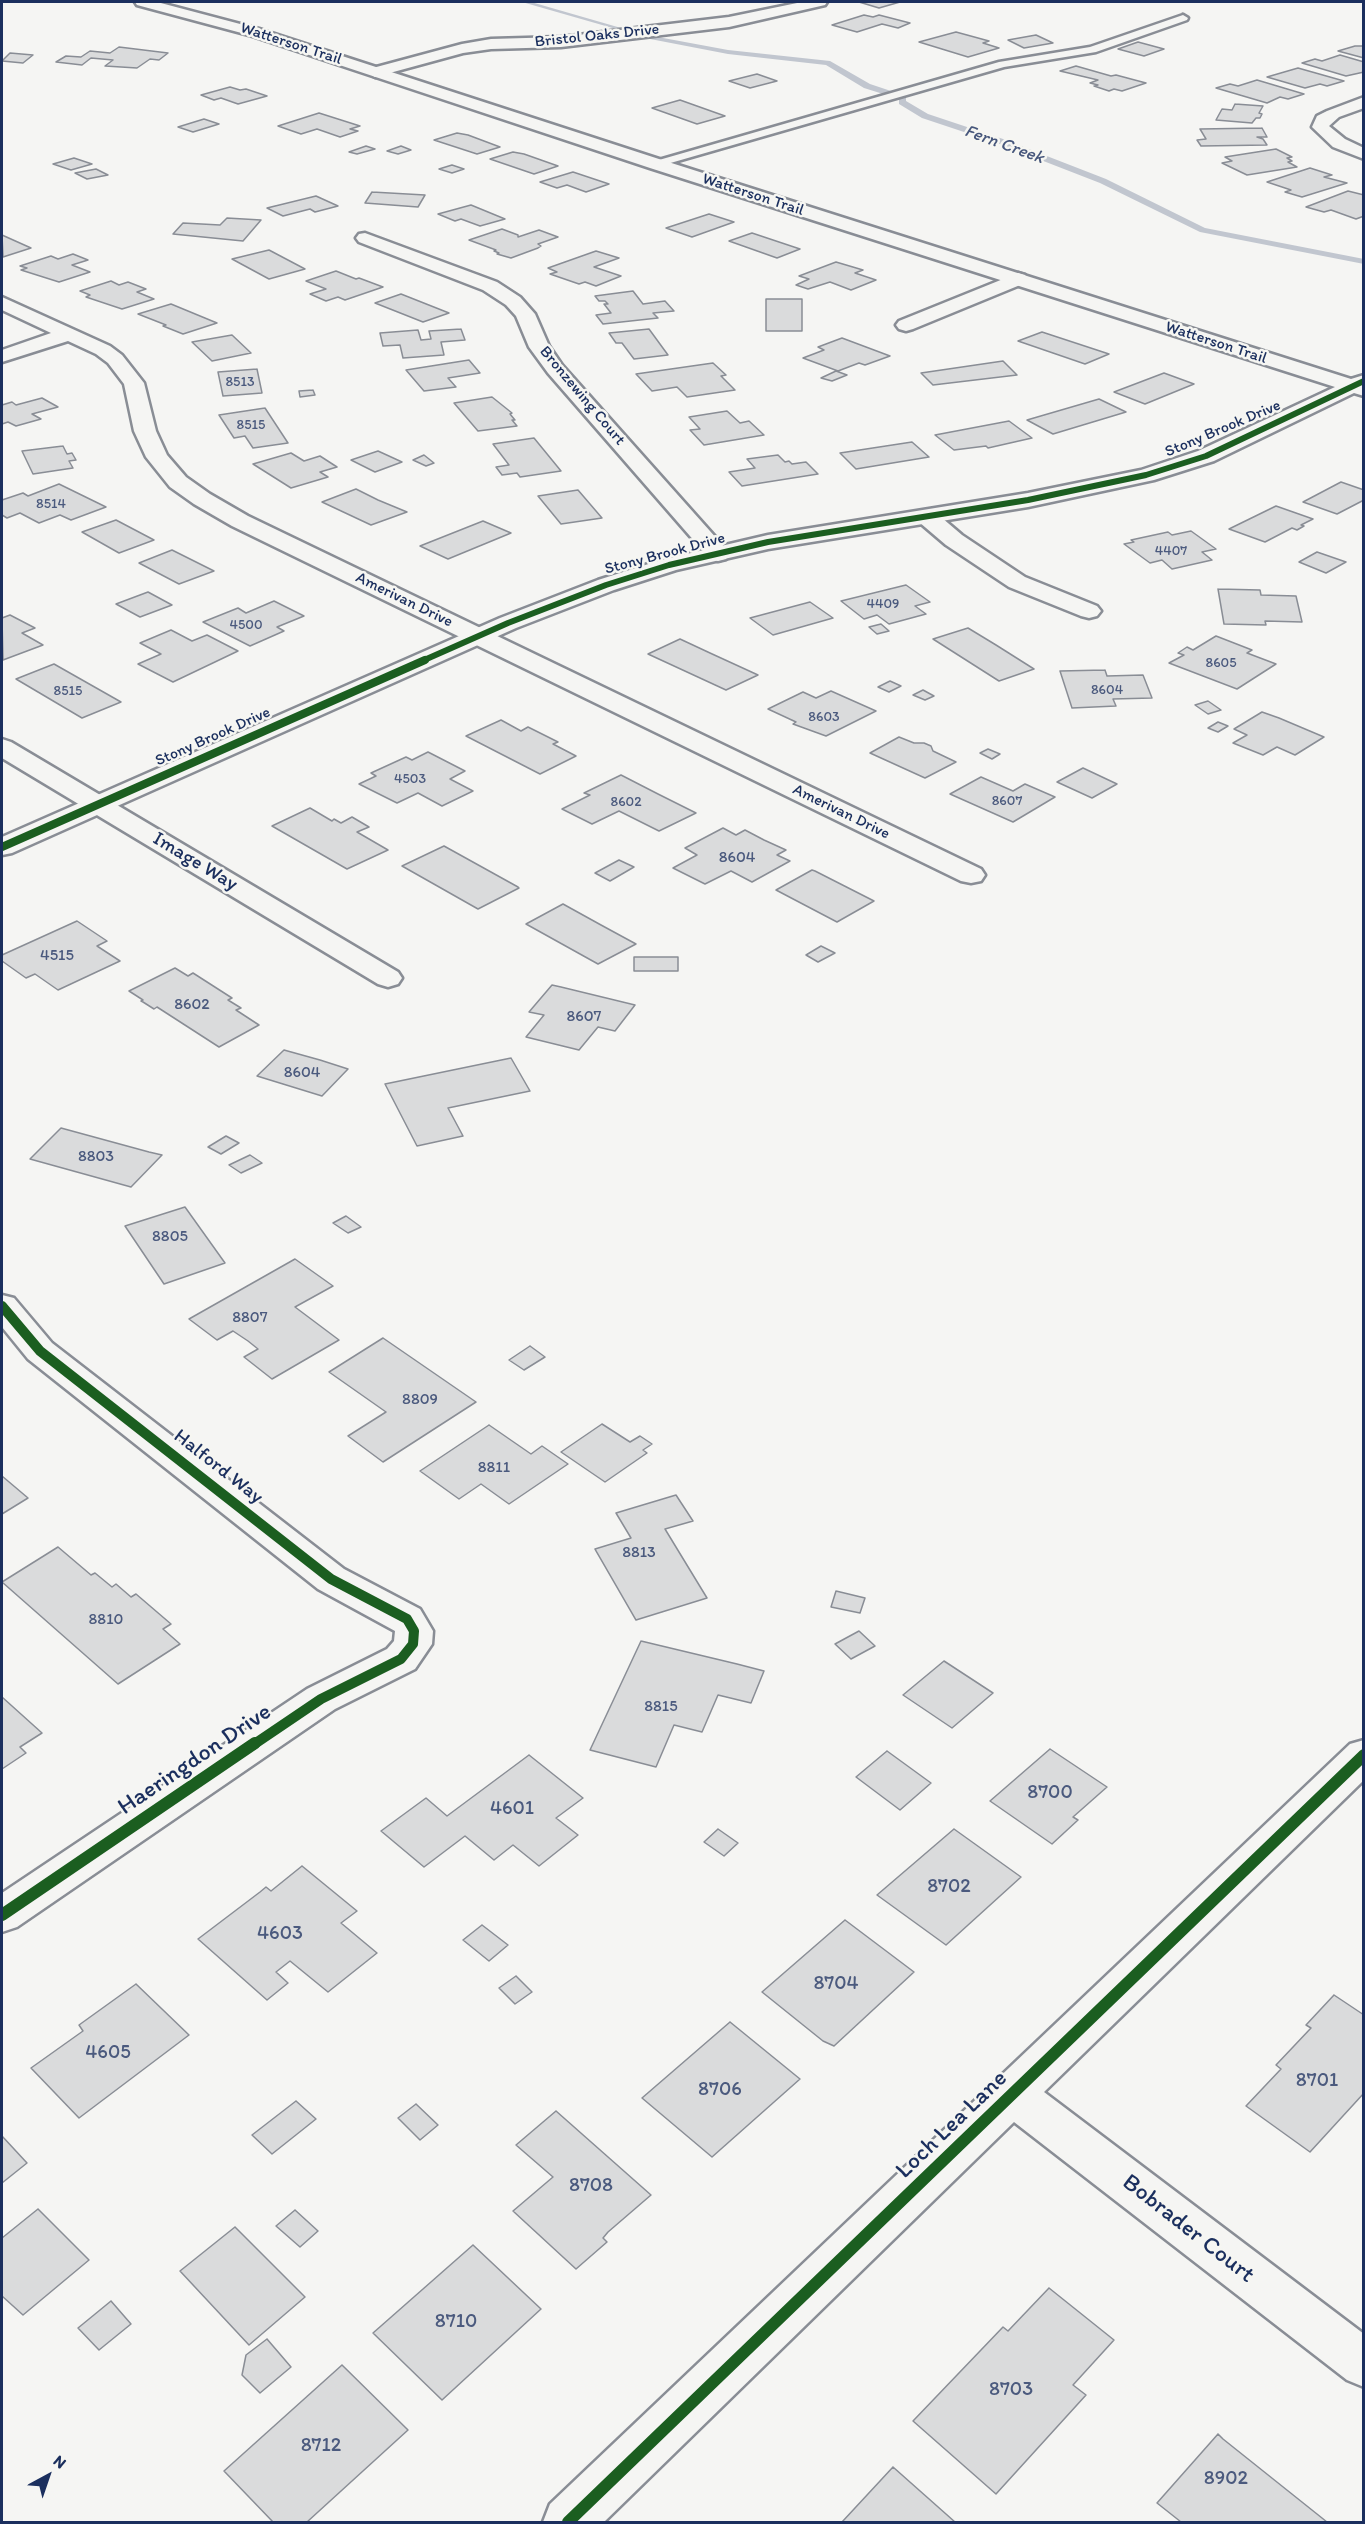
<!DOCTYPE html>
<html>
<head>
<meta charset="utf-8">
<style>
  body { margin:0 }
  #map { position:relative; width:1365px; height:2524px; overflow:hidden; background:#f5f5f3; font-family:Itim,sans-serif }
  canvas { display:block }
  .frame { position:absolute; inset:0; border:3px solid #1b2f5e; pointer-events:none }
  .north { position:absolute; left:18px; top:2446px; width:60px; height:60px; -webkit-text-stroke:4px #f6f6f2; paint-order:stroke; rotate:40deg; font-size:16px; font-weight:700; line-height:24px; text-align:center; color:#1b2f5e }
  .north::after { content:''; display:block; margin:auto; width:21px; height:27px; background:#1b2f5e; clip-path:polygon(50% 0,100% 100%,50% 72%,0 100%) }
</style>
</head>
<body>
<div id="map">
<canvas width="1365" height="2524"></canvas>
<div class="frame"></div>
<div class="north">N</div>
</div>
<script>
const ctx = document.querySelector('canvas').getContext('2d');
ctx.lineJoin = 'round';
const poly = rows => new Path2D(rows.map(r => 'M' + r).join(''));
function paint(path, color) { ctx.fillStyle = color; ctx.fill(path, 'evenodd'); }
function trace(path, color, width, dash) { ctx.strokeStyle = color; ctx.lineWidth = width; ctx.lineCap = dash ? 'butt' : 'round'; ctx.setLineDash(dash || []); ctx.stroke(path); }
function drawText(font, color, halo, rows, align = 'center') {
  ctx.font = font + ' Itim,sans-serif'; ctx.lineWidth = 5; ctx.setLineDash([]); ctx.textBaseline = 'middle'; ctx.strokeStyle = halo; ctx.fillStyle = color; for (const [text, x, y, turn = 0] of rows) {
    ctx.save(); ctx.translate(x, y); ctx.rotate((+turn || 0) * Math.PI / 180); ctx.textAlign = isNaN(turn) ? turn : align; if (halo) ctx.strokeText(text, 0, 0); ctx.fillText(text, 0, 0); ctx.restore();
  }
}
const stream = poly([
  [522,2,531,2,628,30,623,31,522,2],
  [647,35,728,50,830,61,870,84,906,96,906,101,928,114,1003,139,1106,179,1205,228,1364,259,1364,264,1200,232,1100,183,997,143,922,118,899,104,899,99,864,88,826,65,728,54,645,38,647,35]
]);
const building = poly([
  [859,2,900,2,879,8,859,2],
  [864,15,873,17,879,15,910,23,898,28,882,24,857,32,832,25,864,15],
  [956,32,989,41,983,43,999,48,968,57,919,42,956,32],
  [1036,35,1053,43,1024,48,1008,40,1036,35],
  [1138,42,1164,49,1144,56,1118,49,1138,42],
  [1355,46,1364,46,1364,58,1338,51,1355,46],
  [119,47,168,53,159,60,150,59,137,68,105,66,113,60,91,58,82,65,56,62,66,56,81,57,90,51,110,53,119,47],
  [10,53,33,55,23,63,2,61,10,53],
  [1340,55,1364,62,1364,72,1346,76,1302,63,1315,59,1322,61,1340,55],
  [1076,66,1111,76,1116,75,1146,83,1122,91,1114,89,1109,91,1094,86,1098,85,1090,83,1098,80,1060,71,1076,66],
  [1298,68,1344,81,1327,86,1320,84,1305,88,1267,77,1298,68],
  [757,74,777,81,750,88,729,81,757,74],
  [1257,80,1304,94,1288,99,1280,97,1267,103,1216,88,1230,84,1238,86,1257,80],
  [230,87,240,90,246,89,267,96,238,104,221,98,214,100,201,95,230,87],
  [680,100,725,116,697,124,652,108,680,100],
  [1235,104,1263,106,1259,113,1262,114,1260,118,1256,118,1252,123,1216,120,1222,109,1232,110,1235,104],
  [319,113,360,126,350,129,358,131,340,137,317,129,301,134,278,126,319,113],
  [204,119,219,124,193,132,178,127,204,119],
  [1262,128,1267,137,1257,137,1263,139,1267,145,1201,146,1197,140,1206,139,1200,129,1262,128],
  [457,133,468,135,500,147,477,154,434,140,457,133],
  [366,146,375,149,357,154,349,152,366,146],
  [401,146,411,150,398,154,387,151,401,146],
  [1276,149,1292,157,1287,158,1292,161,1288,162,1297,167,1247,175,1222,163,1232,161,1225,157,1276,149],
  [513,152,524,154,558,166,534,174,490,159,513,152],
  [74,158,92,164,71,170,53,164,74,158],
  [452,165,464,169,452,173,439,169,452,165],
  [1310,168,1332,175,1324,177,1347,183,1302,197,1285,192,1291,190,1267,182,1310,168],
  [96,169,108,175,87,179,75,173,96,169],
  [573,172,609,184,586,192,567,185,557,188,540,182,573,172],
  [1348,191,1364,195,1364,216,1356,219,1331,210,1324,212,1306,207,1348,191],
  [372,192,425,195,418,207,365,203,372,192],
  [316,196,338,206,315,212,310,209,283,216,267,208,316,196],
  [471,205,505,219,480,226,461,219,455,221,438,214,471,205],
  [709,214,734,222,692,237,666,228,709,214],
  [227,218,261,220,243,241,173,234,183,223,220,225,227,218],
  [502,229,518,235,518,237,539,230,558,237,538,244,541,246,538,248,511,258,497,254,499,253,494,251,496,250,469,240,502,229],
  [752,233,800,249,777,258,729,241,752,233],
  [2,235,31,248,3,257,2,235],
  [269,250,305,269,269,279,232,259,269,250],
  [596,251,619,258,594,267,621,276,596,286,585,282,579,284,550,274,557,272,548,268,596,251],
  [73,254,88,260,72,265,90,272,59,282,21,270,27,268,20,266,51,256,58,259,73,254],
  [836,262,863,270,855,273,876,280,851,290,830,282,808,289,796,285,809,279,799,276,836,262],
  [336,271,356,279,359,278,383,287,345,300,338,297,326,301,310,294,326,289,306,281,336,271],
  [111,281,119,285,128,282,146,289,137,292,154,299,122,309,86,297,90,295,80,291,111,281],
  [633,291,643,304,665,301,674,311,653,313,658,318,603,324,596,315,611,313,604,304,608,304,605,301,599,301,595,296,633,291],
  [401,294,449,313,423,322,375,303,401,294],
  [766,299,802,299,802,331,766,331,766,299],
  [171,304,217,323,183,334,163,326,166,325,138,314,171,304],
  [461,329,465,340,441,342,444,355,403,358,400,345,383,346,380,333,418,330,421,340,431,339,429,331,461,329],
  [649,329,668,355,634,359,622,343,616,343,609,333,649,329],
  [1042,332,1109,354,1085,364,1018,341,1042,332],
  [232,335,251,353,212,361,192,342,232,335],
  [842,338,890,356,865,365,859,363,838,371,803,358,824,350,818,347,842,338],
  [469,360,480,373,448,378,456,387,424,391,406,370,469,360],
  [1003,361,1017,375,933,385,921,373,1003,361],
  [713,363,726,375,721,376,735,390,687,397,677,387,652,391,636,374,713,363],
  [257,369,262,393,223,396,218,372,257,369],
  [836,371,847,375,832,381,821,378,836,371],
  [1164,373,1194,384,1145,404,1114,392,1164,373],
  [313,390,315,395,300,397,299,391,313,390],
  [492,397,512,413,510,414,515,420,512,420,517,426,478,431,454,403,492,397],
  [42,398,58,407,32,414,41,419,16,426,8,422,2,424,2,405,12,402,16,405,42,398],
  [1099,399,1126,412,1053,434,1027,420,1099,399],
  [265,408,288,443,253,448,245,436,234,438,219,415,265,408],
  [727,411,740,423,749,421,764,435,704,445,690,430,700,429,689,417,727,411],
  [1009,421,1032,438,988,448,986,446,954,450,935,435,1009,421],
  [534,438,561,471,520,477,517,473,502,475,496,467,509,465,493,444,534,438],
  [912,442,929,457,856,469,840,453,912,442],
  [63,446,67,454,72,453,76,460,69,461,73,468,33,474,22,451,63,446],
  [378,451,402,462,375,472,351,460,378,451],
  [291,453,304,461,320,456,337,467,320,472,328,477,291,488,253,464,291,453],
  [424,455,434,463,426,466,413,460,424,455],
  [778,455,785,462,789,461,792,464,806,462,818,474,742,486,729,472,755,468,747,459,778,455],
  [1341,482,1364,490,1364,500,1337,514,1303,502,1341,482],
  [59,484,106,507,71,520,60,515,39,523,20,513,7,518,2,515,2,500,23,493,28,496,59,484],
  [356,489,378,500,407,512,371,525,322,502,356,489],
  [578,490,602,518,561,524,538,496,578,490],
  [1276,506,1313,519,1301,525,1304,526,1297,530,1292,528,1265,542,1229,529,1276,506],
  [116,520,154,540,119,553,82,532,116,520],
  [483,521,511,533,448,559,420,546,483,521],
  [1191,531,1216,549,1202,552,1212,560,1172,569,1162,560,1150,563,1124,544,1134,542,1131,540,1168,532,1172,535,1191,531],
  [172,550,214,571,179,584,139,563,172,550],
  [1317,552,1346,562,1326,573,1299,562,1317,552],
  [906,585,930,602,915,606,926,614,889,624,877,615,864,619,841,601,906,585],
  [1218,589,1260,590,1261,595,1296,596,1302,622,1265,621,1266,625,1224,624,1218,589],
  [148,592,172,605,140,617,116,604,148,592],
  [274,601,304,616,277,627,284,631,250,646,203,622,238,608,246,613,274,601],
  [810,602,833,618,773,635,750,618,810,602],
  [10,615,35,628,22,633,43,645,3,660,2,618,10,615],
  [881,624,889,631,877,634,869,627,881,624],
  [968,628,996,645,1034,669,999,681,933,639,968,628],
  [171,630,192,641,207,635,238,651,173,682,138,664,161,654,140,643,171,630],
  [1216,636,1252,650,1247,653,1276,664,1237,689,1169,663,1184,655,1178,653,1187,647,1193,650,1216,636],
  [680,639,710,653,758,675,726,690,648,654,680,639],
  [54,664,121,702,82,718,16,679,54,664],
  [1105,670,1107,676,1143,675,1152,698,1113,699,1116,706,1072,708,1060,671,1105,670],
  [890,681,901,686,889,692,878,687,890,681],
  [923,690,934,696,925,700,913,695,923,690],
  [831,691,876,711,826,736,793,724,796,722,768,709,803,692,816,698,831,691],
  [1208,701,1221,710,1208,714,1195,705,1208,701],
  [1262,712,1279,718,1324,737,1295,755,1277,747,1263,755,1233,743,1247,735,1234,729,1262,712],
  [501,720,521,731,528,727,558,742,553,744,576,756,540,774,466,736,501,720],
  [1218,722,1228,726,1218,732,1208,728,1218,722],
  [899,737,914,743,924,743,931,746,933,751,956,762,925,778,870,753,899,737],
  [988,749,1000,754,992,759,980,753,988,749],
  [428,752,465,771,450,779,473,791,442,806,418,793,397,803,359,784,376,776,371,773,406,757,412,760,428,752],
  [1083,768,1117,784,1092,798,1057,782,1083,768],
  [621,775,658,794,696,813,659,831,619,811,592,824,562,809,590,795,584,793,621,775],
  [981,777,1013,791,1025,784,1055,797,1013,822,950,794,981,777],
  [310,808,332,821,334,819,341,823,352,817,369,827,357,832,388,850,347,869,272,826,310,808],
  [723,828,736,835,745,830,764,840,786,850,777,855,790,861,752,882,731,871,705,884,673,868,697,855,685,848,723,828],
  [444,846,518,887,519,888,478,909,402,866,444,846],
  [619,860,634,867,610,881,595,873,619,860],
  [812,870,815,871,874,901,837,922,776,890,812,870],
  [563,904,601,925,636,944,598,964,526,924,563,904],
  [77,921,107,941,97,946,120,961,58,990,35,974,26,978,2,961,2,955,77,921],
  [821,946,835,953,818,962,806,955,821,946],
  [634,957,678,957,678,971,634,971,634,957],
  [175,968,188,976,193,973,232,998,228,1000,241,1008,236,1010,259,1025,219,1047,157,1007,154,1009,143,1002,141,1001,143,1000,129,991,175,968],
  [552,985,561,987,635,1005,615,1031,598,1027,579,1050,526,1037,544,1015,529,1012,552,985],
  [284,1050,320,1060,348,1069,322,1096,257,1076,284,1050],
  [511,1058,530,1091,448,1108,463,1136,417,1146,385,1084,511,1058],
  [61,1128,149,1152,162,1155,131,1187,30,1159,61,1128],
  [226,1136,239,1143,221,1154,208,1147,226,1136],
  [250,1155,262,1163,241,1173,229,1165,250,1155],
  [185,1207,225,1263,164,1284,125,1226,185,1207],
  [346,1216,361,1227,348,1233,333,1223,346,1216],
  [295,1259,333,1286,295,1307,339,1340,272,1379,244,1357,258,1349,248,1341,233,1331,217,1340,189,1319,295,1259],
  [383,1338,476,1402,383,1462,348,1436,386,1412,329,1372,383,1338],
  [530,1346,545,1357,524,1370,509,1360,530,1346],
  [602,1424,630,1442,640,1436,652,1444,643,1450,647,1453,605,1482,561,1452,602,1424],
  [489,1425,531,1454,542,1446,568,1464,509,1504,481,1484,459,1499,420,1471,489,1425],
  [2,1476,28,1498,2,1514,2,1476],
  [676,1495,693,1521,665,1529,707,1598,636,1620,595,1549,631,1538,616,1513,676,1495],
  [58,1547,91,1575,95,1573,112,1587,116,1584,131,1597,136,1594,171,1624,163,1629,180,1644,118,1684,2,1582,58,1547],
  [836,1591,865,1598,860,1613,831,1607,836,1591],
  [859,1631,875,1646,851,1659,835,1644,859,1631],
  [641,1641,737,1664,764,1671,751,1703,718,1695,702,1732,674,1725,656,1767,590,1750,641,1641],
  [944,1661,993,1693,952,1728,903,1695,944,1661],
  [2,1697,42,1733,20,1747,26,1753,2,1769,2,1697],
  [1050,1749,1107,1787,1073,1817,1078,1820,1052,1844,990,1801,1050,1749],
  [887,1751,931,1783,900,1810,856,1777,887,1751],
  [529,1755,583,1798,556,1818,578,1835,539,1866,513,1845,494,1860,465,1836,424,1867,381,1831,426,1798,447,1816,529,1755],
  [718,1829,738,1843,724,1856,704,1842,718,1829],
  [954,1829,1021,1877,946,1945,877,1895,954,1829],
  [302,1866,357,1911,341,1923,377,1953,328,1992,290,1961,276,1972,288,1983,267,2000,198,1939,260,1892,266,1887,271,1891,302,1866],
  [845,1920,914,1972,834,2046,823,2041,762,1992,845,1920],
  [482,1925,508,1945,489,1961,463,1940,482,1925],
  [516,1976,532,1992,515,2004,499,1988,516,1976],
  [136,1984,189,2035,79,2118,31,2068,83,2031,79,2025,136,1984],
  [1334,1995,1364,2015,1364,2093,1310,2152,1246,2106,1281,2069,1276,2065,1311,2028,1306,2025,1334,1995],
  [730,2022,800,2079,712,2157,642,2098,730,2022],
  [296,2101,316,2119,272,2154,252,2135,296,2101],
  [416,2104,438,2125,420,2140,398,2118,416,2104],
  [556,2111,651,2195,608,2232,603,2238,607,2242,576,2269,513,2211,553,2177,516,2145,556,2111],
  [2,2136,27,2163,2,2183,2,2136],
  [38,2209,89,2260,23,2315,2,2296,2,2238,38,2209],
  [295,2210,318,2231,300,2247,276,2226,295,2210],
  [235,2227,305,2297,249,2345,180,2271,235,2227],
  [473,2245,541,2309,442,2400,373,2333,473,2245],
  [1049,2288,1114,2340,1073,2385,1086,2395,996,2494,913,2421,1003,2327,1008,2331,1049,2288],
  [111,2301,131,2324,99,2350,78,2328,111,2301],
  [267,2339,291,2367,260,2393,242,2375,246,2355,267,2339],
  [342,2365,408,2430,307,2522,273,2522,224,2471,342,2365],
  [1218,2434,1223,2439,1327,2522,1181,2522,1157,2503,1218,2434],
  [893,2467,955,2522,842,2522,893,2467]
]);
const lane = poly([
  [1183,15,1188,18,1187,20,1096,52,1004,67,660,166,652,166,650,164,652,162,999,62,1090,47,1183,15]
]);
const street = poly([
  [802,2,827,2,825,5,729,27,561,47,491,49,463,53,375,77,367,72,369,69,462,44,491,39,561,37,729,17,802,2],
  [1364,97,1364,108,1339,117,1329,126,1345,139,1364,148,1364,159,1333,147,1312,127,1317,116,1327,111,1364,97],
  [365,233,497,282,520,297,535,314,549,346,562,365,726,549,729,554,726,559,718,561,710,559,548,373,529,347,516,316,506,305,483,290,359,242,356,238,359,234,365,233],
  [1018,273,1025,275,1027,279,1025,283,913,329,906,331,899,329,896,325,899,321,1018,273],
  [2,297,110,346,122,355,144,383,156,431,167,455,186,477,210,494,248,516,981,869,985,875,981,881,971,883,961,881,232,526,194,504,170,487,146,457,134,431,124,384,108,363,96,354,68,341,2,362,2,350,51,333,2,310,2,297],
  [927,510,935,512,962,535,1025,577,1097,606,1101,611,1097,616,1089,618,1081,616,1009,587,946,545,919,522,916,517,919,512,927,510],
  [2,739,11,742,398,972,402,978,398,984,388,987,378,984,2,758,2,739],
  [2,1295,14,1298,52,1343,344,1569,420,1609,433,1631,432,1644,415,1669,335,1709,17,1927,2,1932,2,1893,307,1689,387,1649,394,1641,395,1631,318,1589,28,1359,2,1327,2,1295],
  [1364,1740,1364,1780,1044,2092,1364,2334,1364,2387,1347,2380,1014,2122,604,2522,543,2522,550,2504,1350,1744,1364,1740]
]);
const secondary = poly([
  [135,2,157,2,259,29,662,160,1351,379,1364,375,1364,396,1354,393,1214,461,1154,480,1028,507,768,549,676,570,614,590,516,628,12,853,2,855,2,837,500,618,598,580,661,560,768,535,1028,493,1141,470,1198,451,1335,387,650,168,249,35,137,5,135,2]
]);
const cyclewayFar3 = poly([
  [422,661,508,623,606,585,669,565,768,542,1028,500,1146,475,1206,456,1364,381]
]);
const cyclewayFar2 = poly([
  [2,847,425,660]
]);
const cyclewayFar1 = poly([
  [2,1306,40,1351,331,1579,407,1619,414,1631,413,1644,401,1659,321,1699,253,1745]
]);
const cycleway = poly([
  [2,1915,255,1743],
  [568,2522,1364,1755]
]);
const farNumbernames = [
  ["8513",240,382],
  ["8515",251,425],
  ["8514",51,504],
  ["4407",1171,551],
  ["4409",883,604],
  ["4500",246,625],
  ["8605",1221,663],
  ["8604",1107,690],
  ["8515",68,691],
  ["8603",824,717],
  ["4503",410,779],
  ["8607",1007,801],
  ["8602",626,802]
];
const farStreetnames = [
  ["Bristol Oaks Drive",597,36,-6],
  ["Watterson Trail",291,44,18],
  ["Watterson Trail",753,195,18],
  ["Watterson Trail",1216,343,18],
  ["Bronzewing Court",582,396,50],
  ["Stony Brook Drive",1223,429,-23],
  ["Stony Brook Drive",665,554,-15],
  ["Amerivan Drive",404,600,26],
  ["Stony Brook Drive",213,737,-24],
  ["Amerivan Drive",841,812,26]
];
const numberNames = [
  ["8604",737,858],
  ["4515",57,956],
  ["8602",192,1005],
  ["8607",584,1017],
  ["8604",302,1073],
  ["8803",96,1157],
  ["8805",170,1237],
  ["8807",250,1318],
  ["8809",420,1400],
  ["8811",494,1468],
  ["8813",639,1553],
  ["8810",106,1620],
  ["8815",661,1707]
];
const farWaternames = [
  ["Fern Creek",1004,145,20]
];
const streetNames = [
  ["Image Way",195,862,31],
  ["Halford Way",218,1467,38]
];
const nearNumbernames = [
  ["8700",1050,1793],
  ["4601",512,1809],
  ["8702",949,1887],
  ["4603",280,1934],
  ["8704",836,1984],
  ["4605",108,2053],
  ["8701",1317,2081],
  ["8706",720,2090],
  ["8708",591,2186],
  ["8710",456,2322],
  ["8703",1011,2390],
  ["8712",321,2446],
  ["8902",1226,2479]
];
const nearStreetnames = [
  ["Haeringdon Drive",195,1760,-34],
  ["Loch Lea Lane",952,2125,-44],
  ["Bobrader Court",1188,2229,38]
];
paint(stream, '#c1c6cf');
paint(building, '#dadbdc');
trace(building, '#898d95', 1.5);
trace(lane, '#898d95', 5);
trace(street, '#898d95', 5);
trace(secondary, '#898d95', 5);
paint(lane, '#f5f5f3');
paint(street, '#f5f5f3');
paint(secondary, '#f5f5f3');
trace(cyclewayFar3, '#1b5e20', 6);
trace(cyclewayFar2, '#1b5e20', 8);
trace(cyclewayFar1, '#1b5e20', 10);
trace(cycleway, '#1b5e20', 12);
drawText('14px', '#4b5a7e', null, farNumbernames);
drawText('16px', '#1b2f5e', '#f6f6f2', farStreetnames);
drawText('16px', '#4b5a7e', null, numberNames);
drawText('italic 18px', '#46567b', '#f6f6f2', farWaternames);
drawText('20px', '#1b2f5e', '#f6f6f2', streetNames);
drawText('20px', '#4b5a7e', null, nearNumbernames);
drawText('24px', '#1b2f5e', '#f6f6f2', nearStreetnames);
</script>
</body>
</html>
